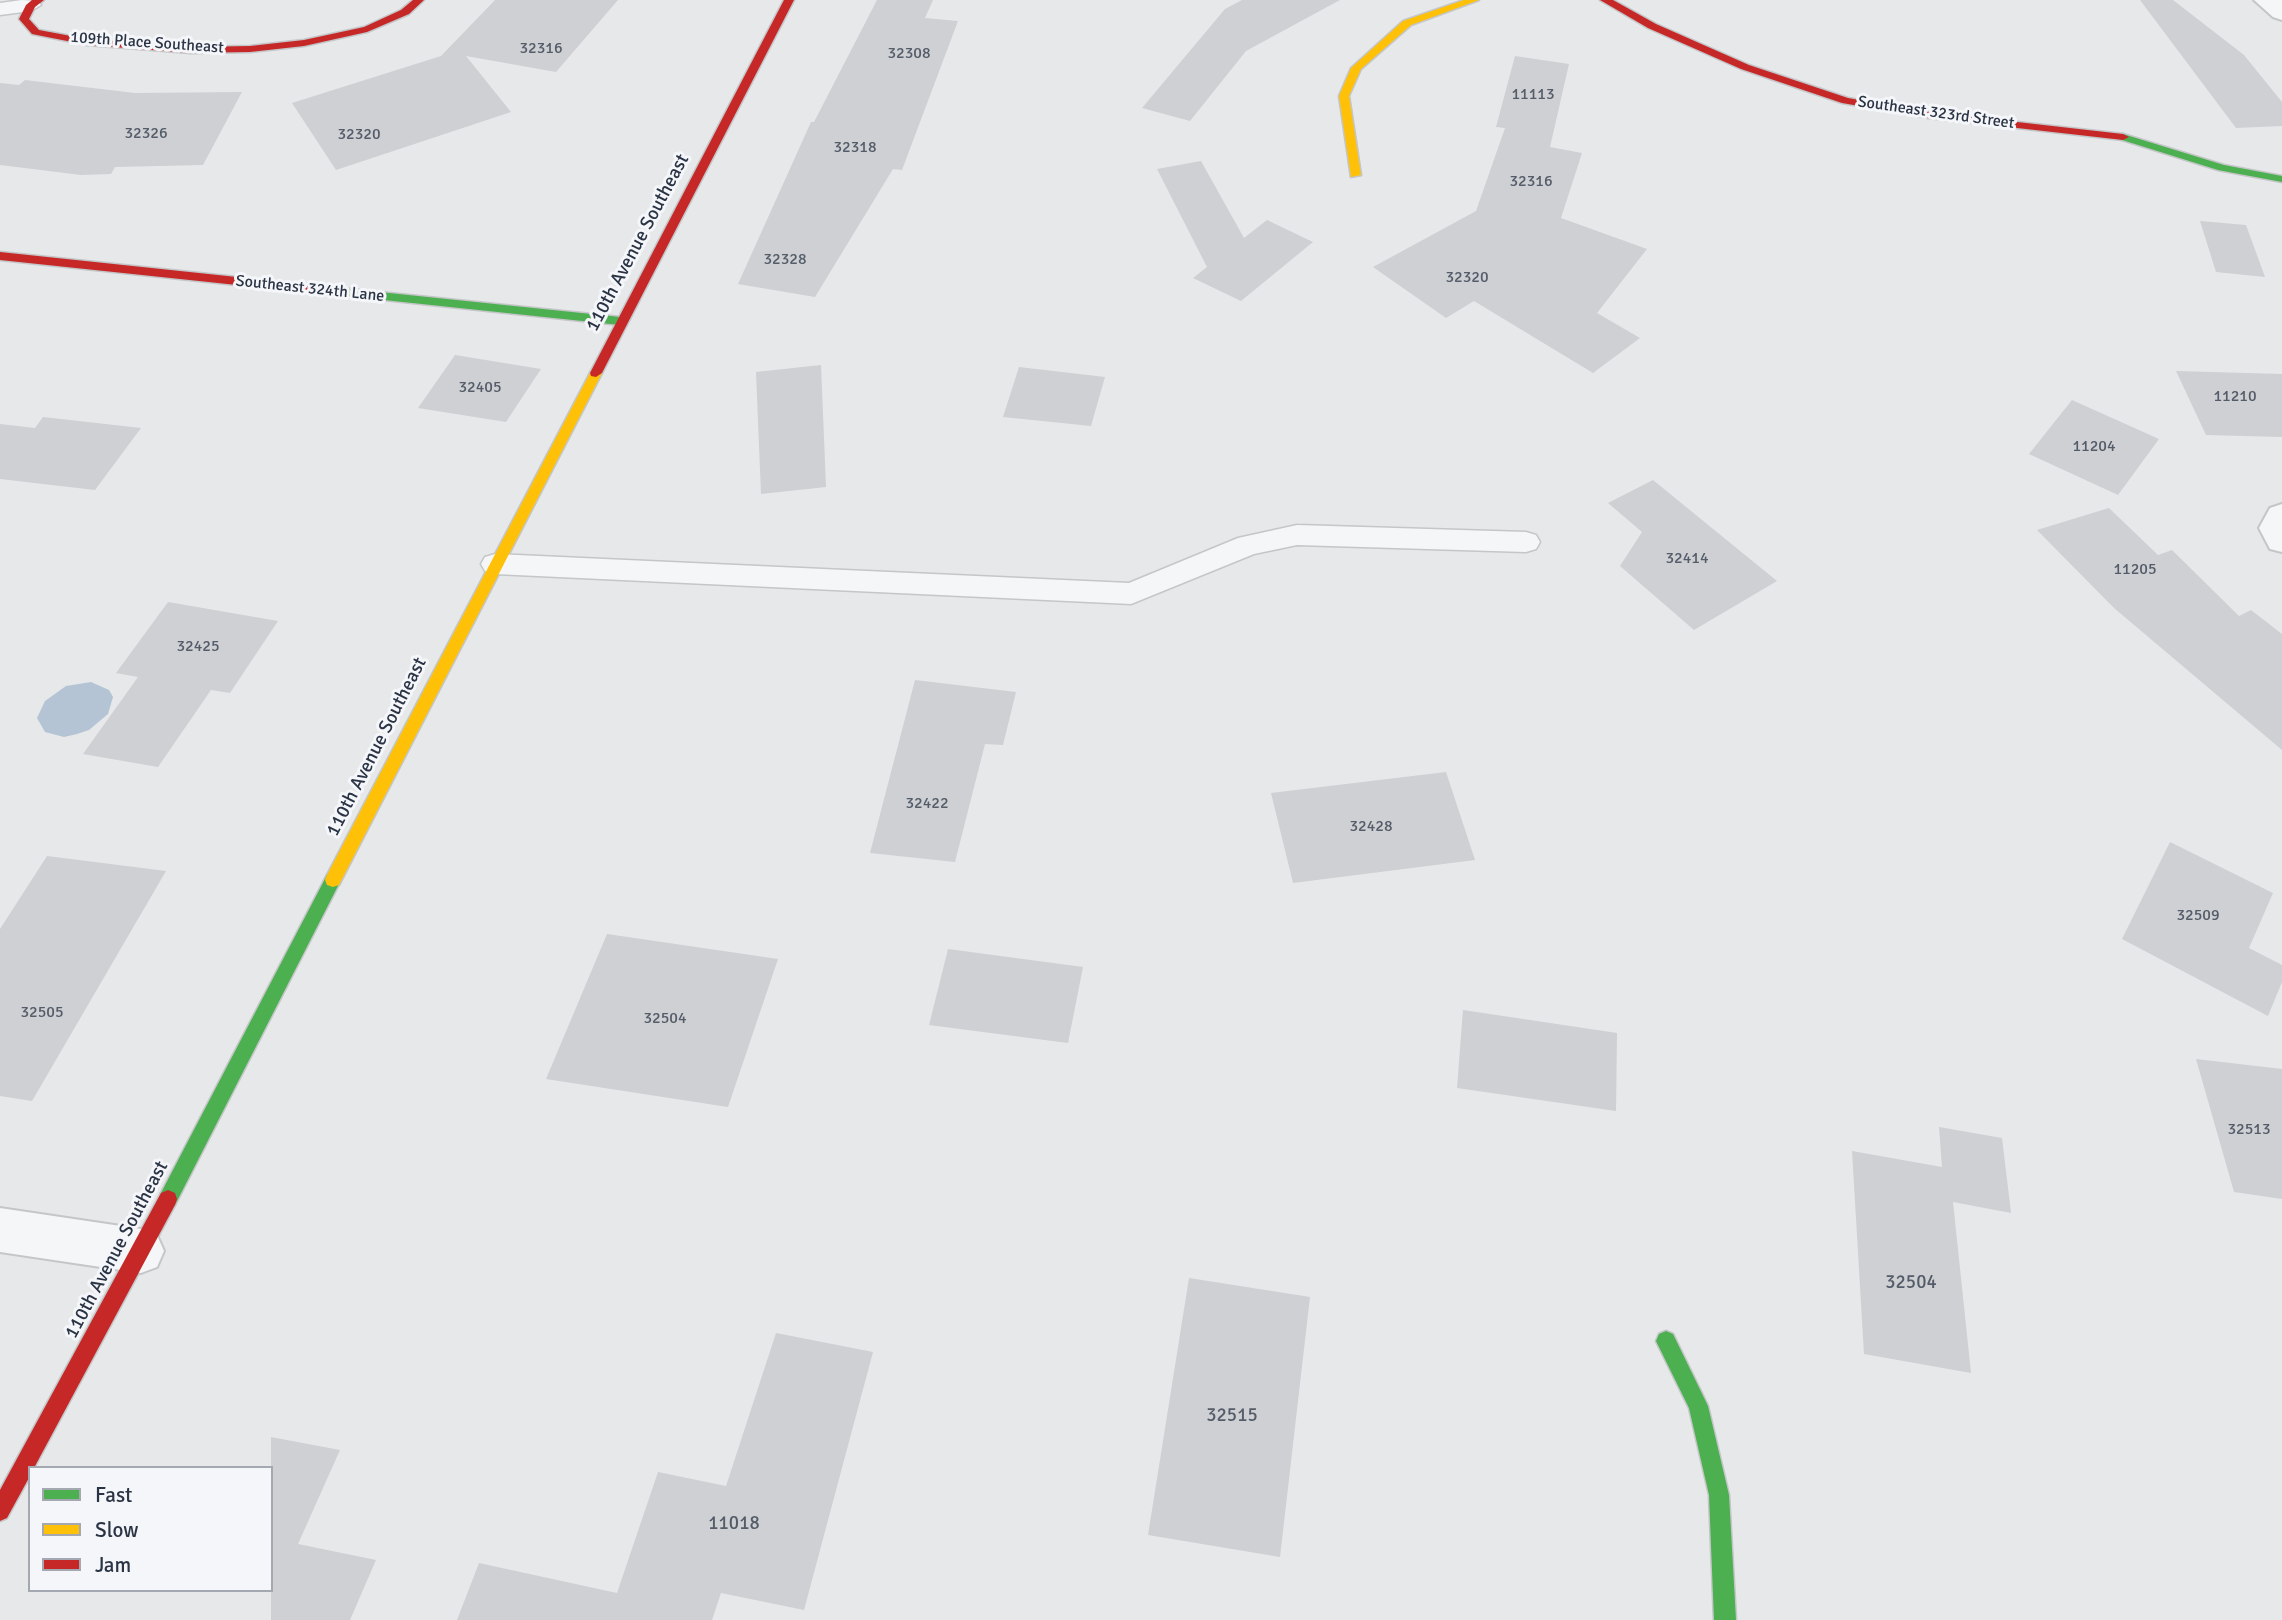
<!DOCTYPE html>
<html>
<head>
<meta charset="utf-8">
<style>
  body { margin:0 }
  #map { position:relative; width:2282px; height:1620px; overflow:hidden; background:#e6e8ea; font-family:Signika,sans-serif }
  canvas { display:block }
  .legend { position:absolute; left:28px; top:1466px; width:245px; height:126px; box-sizing:border-box; background:#f4f6f9; border:2px solid #a4a8b1; margin:0; padding:9px 12px; list-style:none; font-size:21px; color:#2b3445 }
  .legend li { display:flex; align-items:center; gap:14px; height:35px }
  .legend b { width:35px; border:2px solid #a4a8b1 }
</style>
</head>
<body>
<div id="map">
<canvas width="2282" height="1620"></canvas>
<ul class="legend">
<li><b style="height:9px;background:#4caf50"></b>Fast</li>
<li><b style="height:9px;background:#ffc107"></b>Slow</li>
<li><b style="height:9px;background:#c62828"></b>Jam</li>
</ul>
</div>
<script>
const ctx = document.querySelector('canvas').getContext('2d');
ctx.lineJoin = 'round';
function paint(path, color) { ctx.fillStyle = color; ctx.fill(path, 'evenodd'); }
const poly = rows => new Path2D(rows.map(r => 'M' + r).join(''));
function trace(path, color, width, dash) { ctx.strokeStyle = color; ctx.lineWidth = width; ctx.lineCap = dash ? 'butt' : 'round'; ctx.setLineDash(dash || []); ctx.stroke(path); }
function drawText(font, color, halo, rows, align = 'center') {
  ctx.font = font + ' Signika,sans-serif'; ctx.lineWidth = 6; ctx.setLineDash([]); ctx.textBaseline = 'middle'; ctx.strokeStyle = halo; ctx.fillStyle = color; for (const [text, x, y, turn = 0] of rows) {
    ctx.save(); ctx.translate(x, y); ctx.rotate((+turn || 0) * Math.PI / 180); ctx.textAlign = isNaN(turn) ? turn : align; if (halo) ctx.strokeText(text, 0, 0); ctx.fillText(text, 0, 0); ctx.restore();
  }
}
const water = poly([
  [91,682,109,690,113,697,108,714,89,730,77,734,64,737,45,732,37,718,45,701,66,686]
]);
const building = poly([
  [495,0,618,0,556,72,466,56,511,112,336,170,292,103,441,56],
  [877,0,933,0,925,18,958,21,902,170,893,169,815,297,738,284,811,122,814,122],
  [1242,0,1340,0,1246,51,1190,121,1142,108,1225,9],
  [2140,0,2173,0,2244,55,2282,102,2282,126,2236,128],
  [1515,56,1569,64,1550,147,1582,153,1561,218,1647,249,1597,313,1640,338,1593,373,1474,301,1446,318,1373,267,1476,211,1505,128,1496,127],
  [25,80,135,93,242,92,203,165,115,167,111,174,81,175,0,165,0,83,19,85],
  [1201,161,1244,238,1267,220,1313,242,1241,301,1193,278,1207,267,1157,169],
  [2200,221,2246,225,2265,277,2216,272],
  [455,355,541,369,506,422,418,408],
  [821,365,826,487,761,494,756,372],
  [1019,367,1105,377,1091,426,1003,417],
  [2176,371,2282,374,2282,437,2206,435],
  [2072,400,2159,439,2118,495,2029,454],
  [43,417,141,428,95,490,0,479,0,424,35,428],
  [1653,480,1777,581,1694,630,1620,566,1642,532,1608,503],
  [2109,508,2158,555,2172,550,2239,616,2251,610,2282,634,2282,750,2114,608,2037,530],
  [168,602,278,621,230,693,211,690,158,767,83,754,138,677,116,673],
  [915,680,1016,692,1003,745,985,744,955,862,870,853],
  [1446,772,1475,860,1293,883,1271,793],
  [2170,842,2273,893,2249,948,2282,965,2282,982,2268,1016,2122,939],
  [47,856,166,871,32,1101,0,1096,0,929],
  [607,934,778,959,728,1107,546,1079],
  [948,949,1083,967,1068,1043,929,1025],
  [1463,1010,1617,1033,1616,1111,1457,1088],
  [2196,1059,2282,1069,2282,1199,2234,1192],
  [1939,1127,2002,1138,2011,1213,1953,1202,1971,1373,1864,1354,1852,1151,1942,1167],
  [1189,1278,1310,1297,1280,1557,1148,1535],
  [776,1333,873,1352,804,1610,721,1593,712,1620,457,1620,479,1563,617,1593,658,1472,726,1486],
  [271,1437,340,1450,298,1544,376,1560,350,1620,271,1620]
]);
const lane = poly([
  [22,0,38,1,41,5,31,11,0,15,0,3,22,0],
  [1297,525,1526,532,1536,535,1540,542,1536,549,1526,552,1297,545,1254,554,1131,604,495,574,485,571,481,564,485,557,495,554,1129,583,1238,538,1297,525]
]);
const street = poly([
  [2254,0,2282,0,2282,20,2273,17,2254,0],
  [2282,504,2282,552,2270,549,2259,528,2270,508,2282,504],
  [0,1208,141,1229,157,1235,164,1251,157,1267,141,1273,0,1252,0,1208]
]);
const fast = poly([
  [2123,134,2224,165,2282,176,2282,182,2218,170,2119,139,2119,135,2123,134],
  [341,288,620,317,626,321,620,325,337,295,337,289,341,288],
  [333,873,339,875,341,880,175,1205,168,1208,161,1205,159,1199,161,1193,327,875,333,873],
  [1666,1331,1673,1334,1708,1406,1729,1495,1736,1620,1714,1620,1709,1495,1689,1408,1656,1341,1659,1334,1666,1331]
]);
const slow = poly([
  [1464,0,1479,0,1411,25,1361,69,1349,96,1361,175,1351,177,1339,96,1351,68,1403,21,1464,0],
  [596,369,602,373,339,885,333,887,327,885,325,880,327,875,590,373,596,369]
]);
const jam = poly([
  [32,0,44,0,35,7,29,19,39,30,87,39,191,47,250,46,304,40,364,27,401,10,413,0,424,0,409,14,367,32,304,46,250,52,191,53,87,45,32,34,19,19,26,5,32,0],
  [784,0,794,0,602,373,596,377,591,376,590,373,784,0],
  [1600,0,1613,0,1656,24,1749,65,1848,98,1929,112,2123,134,2129,137,2123,140,1929,118,1842,103,1741,69,1648,28,1600,0],
  [0,252,341,288,347,292,341,296,0,260,0,252],
  [168,1190,175,1193,177,1199,175,1205,34,1468,30,1468,30,1476,7,1518,0,1521,0,1490,161,1193,168,1190]
]);
const farStreetnames = [
  ["109th Place Southeast",147,43,4],
  ["Southeast 323rd Street",1936,113,8],
  ["Southeast 324th Lane",310,289,6]
];
const numberNames = [
  ["32316",541,49],
  ["32308",909,54],
  ["11113",1533,95],
  ["32326",146,134],
  ["32320",359,135],
  ["32318",855,148],
  ["32316",1531,182],
  ["32328",785,260],
  ["32320",1467,278],
  ["32405",480,388],
  ["11210",2235,397],
  ["11204",2094,447],
  ["32414",1687,559],
  ["11205",2135,570],
  ["32425",198,647],
  ["32422",927,804],
  ["32428",1371,827],
  ["32509",2198,916],
  ["32505",42,1013],
  ["32504",665,1019],
  ["32513",2249,1130]
];
const streetNames = [
  ["110th Avenue Southeast",638,243,-62],
  ["110th Avenue Southeast",377,747,-63],
  ["110th Avenue Southeast",117,1250,-62]
];
const nearNumbernames = [
  ["32504",1911,1283],
  ["32515",1232,1416],
  ["11018",734,1524]
];
paint(water, '#b4c4d5');
paint(building, '#ced0d3');
trace(lane, '#c4c6c8', 3);
trace(street, '#c4c6c8', 4);
trace(fast, '#c4c6c8', 3);
trace(slow, '#c4c6c8', 3);
trace(jam, '#c4c6c8', 3);
paint(lane, '#f5f6f7');
paint(street, '#f5f6f7');
paint(fast, '#4caf50');
paint(slow, '#ffc107');
paint(jam, '#c62828');
drawText('16px', '#2b3445', '#f4f6f9', farStreetnames);
drawText('16px', '#545c69', null, numberNames);
drawText('19px', '#2b3445', '#f4f6f9', streetNames);
drawText('19px', '#545c69', null, nearNumbernames);
</script>
</body>
</html>
